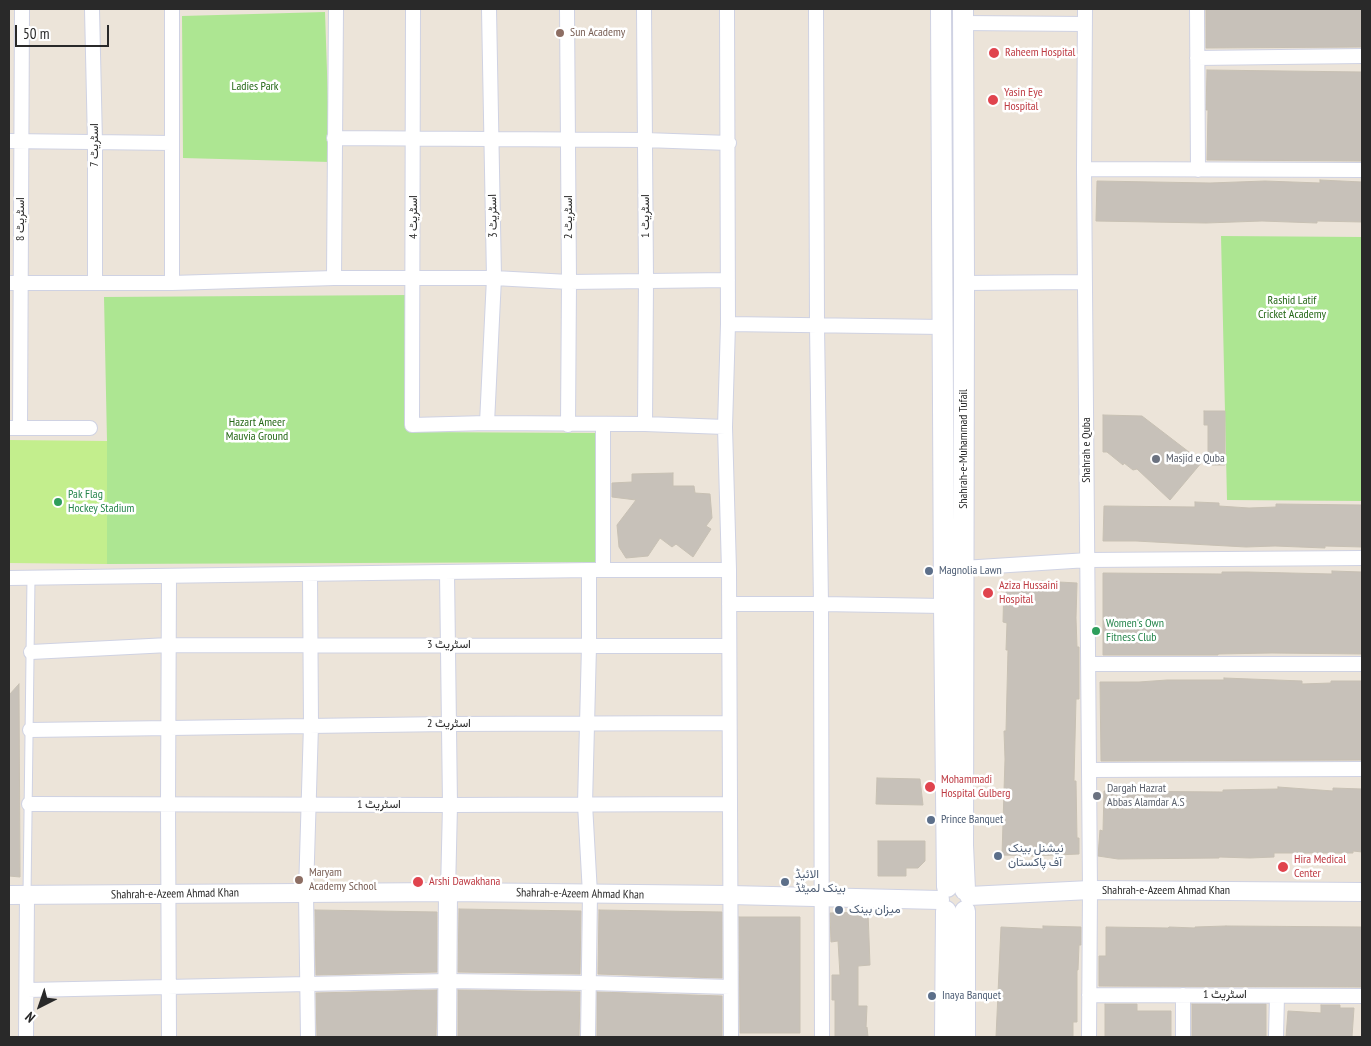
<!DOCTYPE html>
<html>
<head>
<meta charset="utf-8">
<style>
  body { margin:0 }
  #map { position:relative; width:1371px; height:1046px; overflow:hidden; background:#ece4d9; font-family:"PT Sans Narrow",sans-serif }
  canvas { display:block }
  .frame { position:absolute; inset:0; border:10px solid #292929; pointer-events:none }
  .north { position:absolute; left:15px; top:981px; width:50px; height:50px; -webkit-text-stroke:4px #fff; paint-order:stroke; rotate:221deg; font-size:14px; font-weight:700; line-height:20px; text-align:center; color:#292929 }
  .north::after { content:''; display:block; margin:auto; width:18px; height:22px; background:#292929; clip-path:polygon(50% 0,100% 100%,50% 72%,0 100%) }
  .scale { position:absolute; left:15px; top:25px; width:94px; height:22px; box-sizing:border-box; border:2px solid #292929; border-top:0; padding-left:6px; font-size:15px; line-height:18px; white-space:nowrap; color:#292929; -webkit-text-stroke:4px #fff; paint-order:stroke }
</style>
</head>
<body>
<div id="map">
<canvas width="1371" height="1046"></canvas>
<div class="frame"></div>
<div class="north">N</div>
<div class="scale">50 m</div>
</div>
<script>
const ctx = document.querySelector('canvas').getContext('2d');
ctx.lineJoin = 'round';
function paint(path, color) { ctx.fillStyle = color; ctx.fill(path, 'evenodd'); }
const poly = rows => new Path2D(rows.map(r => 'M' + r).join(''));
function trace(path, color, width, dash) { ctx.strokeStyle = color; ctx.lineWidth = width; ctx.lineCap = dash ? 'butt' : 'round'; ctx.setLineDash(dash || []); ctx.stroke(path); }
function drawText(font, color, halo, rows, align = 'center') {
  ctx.font = font + ' "PT Sans Narrow",Vazirmatn,sans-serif'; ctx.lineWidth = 5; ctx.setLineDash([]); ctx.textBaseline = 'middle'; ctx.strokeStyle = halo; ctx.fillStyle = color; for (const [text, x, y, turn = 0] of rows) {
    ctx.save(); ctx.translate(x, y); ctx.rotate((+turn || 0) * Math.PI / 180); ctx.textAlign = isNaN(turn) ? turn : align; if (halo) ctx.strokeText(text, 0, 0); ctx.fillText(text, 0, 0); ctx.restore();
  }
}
const green = poly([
  [325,12,330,162,183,158,182,16],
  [1221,236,1362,237,1362,501,1227,500],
  [408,295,410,432,598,433,598,562,107,564,107,441,104,297]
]);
const pitch = poly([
  [9,440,107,441,107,564,9,563]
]);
const building = poly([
  [1206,9,1362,9,1362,47,1206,48,1206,9],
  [1207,70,1362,72,1362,161,1207,160,1208,110,1206,110,1207,70],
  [1320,180,1362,182,1362,222,1317,221,1317,223,1262,221,1206,223,1096,221,1097,181,1210,183,1265,181,1320,183,1320,180],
  [1204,411,1225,411,1225,465,1208,465,1208,425,1204,425,1204,411],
  [1103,415,1142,416,1202,462,1170,500,1137,469,1133,470,1124,463,1123,465,1107,452,1103,452,1103,415],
  [673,473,673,486,694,486,695,493,710,494,712,518,706,526,711,529,693,557,676,544,672,547,660,538,648,556,626,558,619,547,617,525,636,500,612,497,612,483,632,482,632,474,673,473],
  [1195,502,1219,503,1219,506,1249,508,1276,507,1276,504,1362,505,1362,547,1325,546,1325,548,1275,546,1246,547,1136,541,1103,541,1104,506,1195,507,1195,502],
  [1332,571,1362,572,1362,654,1272,653,1218,654,1218,655,1103,655,1103,573,1222,574,1222,572,1248,572,1332,574,1332,571],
  [1041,581,1077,583,1076,618,1077,647,1079,647,1079,699,1076,699,1074,781,1076,781,1077,838,1079,838,1079,854,1033,856,1002,855,1005,759,1004,731,1006,731,1008,650,1006,650,1007,623,1003,622,1004,583,1041,584,1041,581],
  [1224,678,1302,681,1302,684,1331,683,1331,681,1362,681,1362,760,1101,761,1100,682,1139,682,1167,680,1224,680,1224,678],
  [19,684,20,877,9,876,9,695,19,684],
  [877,778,920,779,923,805,876,804,877,778],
  [1278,787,1333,791,1333,788,1362,789,1362,852,1353,851,1353,853,1274,853,1274,857,1250,858,1219,857,1219,858,1118,859,1098,856,1100,830,1103,831,1104,791,1223,792,1223,790,1278,789,1278,787],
  [878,841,925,841,925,861,918,868,906,868,906,876,878,876,878,841],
  [459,909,581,911,580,974,458,972,459,909],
  [315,910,437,912,437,972,316,975,315,910],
  [599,910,722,912,722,978,598,974,599,910],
  [868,912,870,965,858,966,858,1006,867,1006,866,1028,867,1027,868,1037,835,1037,835,1000,832,1000,832,975,840,975,838,941,831,942,830,913,868,912],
  [739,917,800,917,800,1033,740,1033,739,917],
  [1043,926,1081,927,1081,945,1079,945,1078,970,1077,970,1077,1022,1073,1022,1073,1037,996,1037,1001,927,1043,929,1043,926],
  [1226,926,1362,927,1362,987,1099,986,1099,956,1106,956,1106,927,1168,928,1169,927,1195,928,1195,927,1226,926],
  [437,990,436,1037,317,1037,316,993,437,990],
  [458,990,580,992,579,1037,458,1037,458,990],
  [597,992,722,996,722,1037,597,1037,597,992],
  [1105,1004,1137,1004,1137,1011,1171,1011,1171,1037,1105,1037,1105,1004],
  [1192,1004,1266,1004,1266,1037,1192,1037,1192,1004],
  [1321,1005,1340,1005,1340,1008,1354,1008,1352,1037,1316,1036,1316,1037,1286,1037,1288,1011,1321,1013,1321,1005]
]);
const service = poly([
  [27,895,31,578]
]);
const minor = poly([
  [92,9,95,143,95,282],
  [413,9,412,425,487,423,645,424,725,427],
  [567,9,569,282,568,425],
  [644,9,646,281,645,424],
  [727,9,728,324,725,427,729,570,731,1037],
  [816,9,817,326,821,604,822,1037],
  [1085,9,1084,169,1090,890,1089,1037],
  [1197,9,1198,170],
  [962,23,1085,24],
  [1197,58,1362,56],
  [334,138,645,140,729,143],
  [9,141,172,143],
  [1084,169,1362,170],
  [334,278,336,9],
  [9,283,172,283,334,278,494,278,569,282,728,280],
  [172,283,172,9],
  [964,283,1085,282],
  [728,324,943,327],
  [487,423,494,278,489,9],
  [9,428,90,428],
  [20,428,22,9],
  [963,568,1088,560,1362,558],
  [603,570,603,424],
  [447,572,450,805,448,892],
  [169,576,168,803,169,1037],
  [9,578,589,570,729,570],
  [729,604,821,604,944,606],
  [31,652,169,645,729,646],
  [1088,664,1362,664],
  [30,730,448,724,729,723],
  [1089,770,1362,769],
  [29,804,450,805,730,804],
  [27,990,448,981,589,983,730,987],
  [1089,995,1362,996],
  [1183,995,1183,1037],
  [26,1037,27,896],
  [308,1037,306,892,311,725,310,574],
  [588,1037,590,894,585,804,589,646,589,570],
  [1276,1037,1277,996]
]);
const tertiary = poly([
  [9,895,448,892,730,895,940,900],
  [969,896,1090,890,1362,892],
  [447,1037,448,892]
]);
const secondary = poly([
  [941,9,944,606,947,887],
  [963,9,964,283,963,845,965,890],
  [965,911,965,1037],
  [945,1037,946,911]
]);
const markers = [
  [560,33,5,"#8d6e63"],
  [994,53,6,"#e0444e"],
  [993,100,6,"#e0444e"],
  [1156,459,5,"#6b7280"],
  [58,502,5,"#2e9e5b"],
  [929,571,5,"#5c6f8a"],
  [988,593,6,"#e0444e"],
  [1096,631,5,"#2e9e5b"],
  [930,787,6,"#e0444e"],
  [1097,796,5,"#6b7280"],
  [931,820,5,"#5c6f8a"],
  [998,856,5,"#5c6f8a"],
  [1283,867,6,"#e0444e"],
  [299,880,5,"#8d6e63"],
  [418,882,6,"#e0444e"],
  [785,882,5,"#5c6f8a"],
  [839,910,5,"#5c6f8a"],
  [932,996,5,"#5c6f8a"]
];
const educationNames = [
  ["Sun Academy",570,33],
  ["Maryam",309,873],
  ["Academy School",309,887]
];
const healthNames = [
  ["Raheem Hospital",1005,53],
  ["Yasin Eye",1004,93],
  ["Hospital",1004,107],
  ["Aziza Hussaini",999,586],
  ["Hospital",999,600],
  ["Mohammadi",941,780],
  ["Hospital Gulberg",941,794],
  ["Hira Medical",1294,860],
  ["Center",1294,874],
  ["Arshi Dawakhana",429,882]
];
const parkNames = [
  ["Ladies Park",255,87],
  ["Rashid Latif",1292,301],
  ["Cricket Academy",1292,315],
  ["Hazart Ameer",257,423],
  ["Mauvia Ground",257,437]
];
const streetNames = [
  ["اسٹریٹ 7",95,145,-90],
  ["اسٹریٹ 3",493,216,-91],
  ["اسٹریٹ 1",646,216,-90],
  ["اسٹریٹ 4",414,217,-90],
  ["اسٹریٹ 2",569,217,-90],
  ["اسٹریٹ 8",21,219,-90],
  ["Shahrah-e-Muhammad Tufail",964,449,-90],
  ["Shahrah e Quba",1087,450,-90],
  ["اسٹریٹ 3",449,645],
  ["اسٹریٹ 2",449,724],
  ["اسٹریٹ 1",379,805],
  ["Shahrah-e-Azeem Ahmad Khan",1166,891],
  ["Shahrah-e-Azeem Ahmad Khan",175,894,-1],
  ["Shahrah-e-Azeem Ahmad Khan",580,894,1],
  ["اسٹریٹ 1",1225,995]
];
const worshipNames = [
  ["Masjid e Quba",1166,459],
  ["Dargah Hazrat",1107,789],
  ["Abbas Alamdar A.S",1107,803]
];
const leisureNames = [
  ["Pak Flag",68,495],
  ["Hockey Stadium",68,509],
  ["Women's Own",1106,624],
  ["Fitness Club",1106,638]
];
const serviceNames = [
  ["Magnolia Lawn",939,571],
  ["Prince Banquet",941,820],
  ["نیشنل بینک",1008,849],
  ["آف پاکستان",1008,863],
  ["الائیڈ",795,875],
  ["بینک لمیٹڈ",795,889],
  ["میزان بینک",849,910],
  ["Inaya Banquet",942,996]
];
paint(green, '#ade692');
paint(pitch, '#c3ee8d');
paint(building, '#c7c1b9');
trace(building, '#c7c0b3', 1);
trace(service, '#cfd2e3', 9);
trace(minor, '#cfd2e3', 16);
trace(tertiary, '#cfd2e3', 20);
trace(secondary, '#cfd2e3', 22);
trace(service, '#fff', 7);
trace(minor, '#fff', 14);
trace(tertiary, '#fff', 18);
trace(secondary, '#fff', 20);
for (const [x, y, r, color] of markers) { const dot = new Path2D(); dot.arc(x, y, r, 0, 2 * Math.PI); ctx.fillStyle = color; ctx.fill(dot); trace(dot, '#fff', 2); }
drawText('12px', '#785e54', '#fff', educationNames, 'left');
drawText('12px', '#be3a42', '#fff', healthNames, 'left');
drawText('12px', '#256816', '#fff', parkNames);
drawText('12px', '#292929', '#fff', streetNames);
drawText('12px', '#5b616d', '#fff', worshipNames, 'left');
drawText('12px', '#27864d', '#fff', leisureNames, 'left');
drawText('12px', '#4e5e75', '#fff', serviceNames, 'left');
</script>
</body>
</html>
